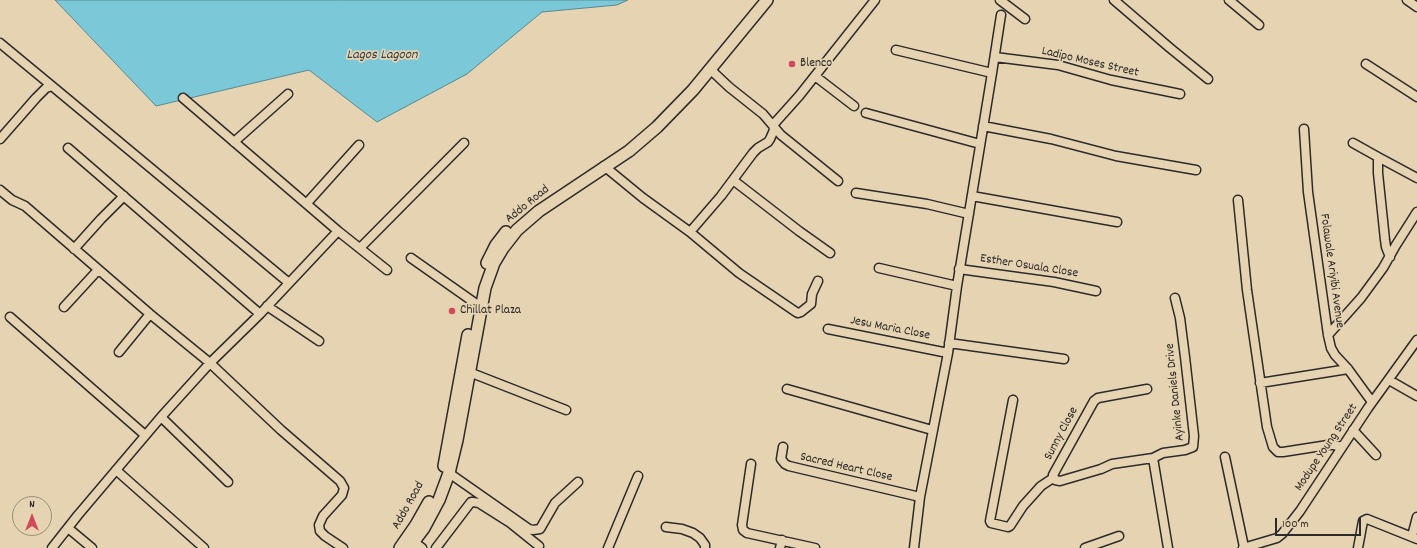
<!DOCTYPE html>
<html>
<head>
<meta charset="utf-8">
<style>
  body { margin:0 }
  #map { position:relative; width:1417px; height:548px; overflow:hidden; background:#e6d3b1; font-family:Dekko,sans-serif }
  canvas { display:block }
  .north { position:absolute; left:12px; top:496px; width:40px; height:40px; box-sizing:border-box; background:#e6d3b1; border:1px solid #9b907b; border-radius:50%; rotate:0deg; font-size:11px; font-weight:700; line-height:16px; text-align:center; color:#2b2b2b }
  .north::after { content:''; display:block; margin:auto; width:14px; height:18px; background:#d1495b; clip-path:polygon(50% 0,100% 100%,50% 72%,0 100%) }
  .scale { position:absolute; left:1275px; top:518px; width:86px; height:18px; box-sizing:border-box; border:2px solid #2b2b2b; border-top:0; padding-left:5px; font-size:12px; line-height:14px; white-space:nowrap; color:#2b2b2b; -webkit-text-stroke:3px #e6d3b1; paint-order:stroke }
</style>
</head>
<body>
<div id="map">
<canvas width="1417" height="548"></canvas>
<div class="north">N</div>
<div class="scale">100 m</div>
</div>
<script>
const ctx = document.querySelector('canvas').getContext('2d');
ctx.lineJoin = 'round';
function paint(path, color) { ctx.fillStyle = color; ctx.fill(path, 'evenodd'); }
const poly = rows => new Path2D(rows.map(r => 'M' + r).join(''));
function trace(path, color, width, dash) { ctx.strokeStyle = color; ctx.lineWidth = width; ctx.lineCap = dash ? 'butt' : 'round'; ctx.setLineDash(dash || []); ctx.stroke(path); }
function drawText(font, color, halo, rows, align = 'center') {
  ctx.font = font + ' Dekko,sans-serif'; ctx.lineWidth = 3.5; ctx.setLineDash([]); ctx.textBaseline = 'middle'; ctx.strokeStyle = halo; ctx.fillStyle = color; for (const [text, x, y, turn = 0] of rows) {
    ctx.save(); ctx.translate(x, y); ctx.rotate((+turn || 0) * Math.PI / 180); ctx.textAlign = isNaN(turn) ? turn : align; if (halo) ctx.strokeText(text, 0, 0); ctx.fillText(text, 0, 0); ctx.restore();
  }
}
const water = poly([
  [55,0,628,0,617,5,542,12,467,74,377,122,309,70,156,106,55,0]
]);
const minor = poly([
  [1000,0,1025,19],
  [1114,0,1170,48,1208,79],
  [1229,0,1259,25],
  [1407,0,1417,7],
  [0,43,52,86],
  [896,50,992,73],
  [995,57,1058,65,1111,80,1180,94],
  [1366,64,1417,97],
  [711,70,729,87,763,114,781,135,838,181],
  [815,76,854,106],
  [866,113,980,144],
  [983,126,1051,139,1116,156,1196,170],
  [1304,129,1308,192,1328,335,1331,348,1335,355,1348,369,1372,402],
  [0,139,36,98,46,88,52,86,289,283],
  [234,142,288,94],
  [1353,143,1378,157],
  [68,148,260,314],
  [604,166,643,198,690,232,739,273,796,312,798,313,801,312,811,304,812,294,818,281],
  [733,180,799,231,830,253],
  [0,190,12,200,25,206,150,314,210,363,281,430,340,481,344,488,342,495,323,516,319,525,320,531,325,536,343,548],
  [856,193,927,204,969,214],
  [972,196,1117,222],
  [1238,200,1247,290,1267,427,1273,447,1278,452,1283,452,1328,445,1334,445,1342,447],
  [307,203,359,145],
  [338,231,387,270],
  [690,232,721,196,753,153,758,148,768,142,770,139,774,130,773,125,799,96,875,0],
  [360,248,464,143],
  [74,249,101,219,124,196],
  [1390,257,1386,247,1385,240,1378,173,1378,157,1417,178],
  [411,258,475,303],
  [879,268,957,286],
  [959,269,1054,282,1096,291],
  [267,306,319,341],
  [64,307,98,270],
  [10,317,145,435],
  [828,329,948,353],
  [1328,335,1361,298,1383,268,1396,245,1417,212],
  [949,343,1064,359],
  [119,352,150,314],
  [469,372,566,410],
  [1389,380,1417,396],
  [1260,383,1348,369],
  [787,389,932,430],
  [1147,389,1098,398,1094,401,1053,475,1055,480,1060,481,1101,469,1112,464,1153,458,1163,453,1185,450,1193,447,1194,436,1185,357,1180,318,1175,298],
  [1013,400,990,521,991,523,1008,527,1010,526,1023,506,1041,486,1053,478],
  [161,417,210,363,260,314,338,231,183,98],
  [1353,430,1376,455],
  [783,447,781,459,785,464,789,466,920,497],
  [1225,457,1244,547],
  [1153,458,1168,548],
  [751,464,742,525,743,530,747,533,815,548],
  [116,470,204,548],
  [449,473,529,529,533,530,540,529,555,503,578,482],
  [666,527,682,529,693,533,700,538,705,545,705,548],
  [68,528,92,548],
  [1412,536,1417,517],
  [414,542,422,548],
  [52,548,78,515,161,417,228,482],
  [436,548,471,502,473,502,479,503,509,522,539,546],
  [608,548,638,476],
  [780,548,782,540],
  [914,548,920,497,948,353,957,286,992,73,1001,15],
  [1085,548,1119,536],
  [1243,548,1277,538,1282,534,1300,511,1368,408,1417,340],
  [1358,548,1363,521,1367,519,1417,539]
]);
const major = poly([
  [487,263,496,245,506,232],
  [444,466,468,335],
  [400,548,416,525,429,502],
  [409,548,424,528,439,500,449,473,457,440,485,288,494,263,503,248,517,230,539,211,629,151,657,127,693,90,767,0]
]);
const markers = [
  [792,64,4,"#d1495b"],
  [452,311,4,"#d1495b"]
];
const streetNames = [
  ["Ladipo Moses Street",1090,63,13],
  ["Addo Road",528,205,-39],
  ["Esther Osuala Close",1029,267,9],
  ["Folawale Ariyibi Avenue",1331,271,82],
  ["Jesu Maria Close",890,329,11],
  ["Ayinke Daniels Drive",1176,392,-96],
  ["Sunny Close",1062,434,-62],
  ["Modupe Young Street",1327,448,-56],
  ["Sacred Heart Close",846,468,13],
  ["Addo Road",409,506,-61]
];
const poiNames = [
  ["Blenco",800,64],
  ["Chillat Plaza",460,311]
];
const waterNames = [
  ["Lagos Lagoon",382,56]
];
paint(water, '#7ac8d8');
trace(water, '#5a8993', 1);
trace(minor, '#2b2b2b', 11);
trace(major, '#2b2b2b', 14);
trace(minor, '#e6d3b1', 8);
trace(major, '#e6d3b1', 11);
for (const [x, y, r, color] of markers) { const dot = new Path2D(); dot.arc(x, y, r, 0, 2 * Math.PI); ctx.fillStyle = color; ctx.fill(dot); trace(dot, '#e6d3b1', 1.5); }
drawText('13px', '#2b2b2b', '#e6d3b1', streetNames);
drawText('13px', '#2b2b2b', '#e6d3b1', poiNames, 'left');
drawText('italic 14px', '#374345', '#e6d3b1', waterNames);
</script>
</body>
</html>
